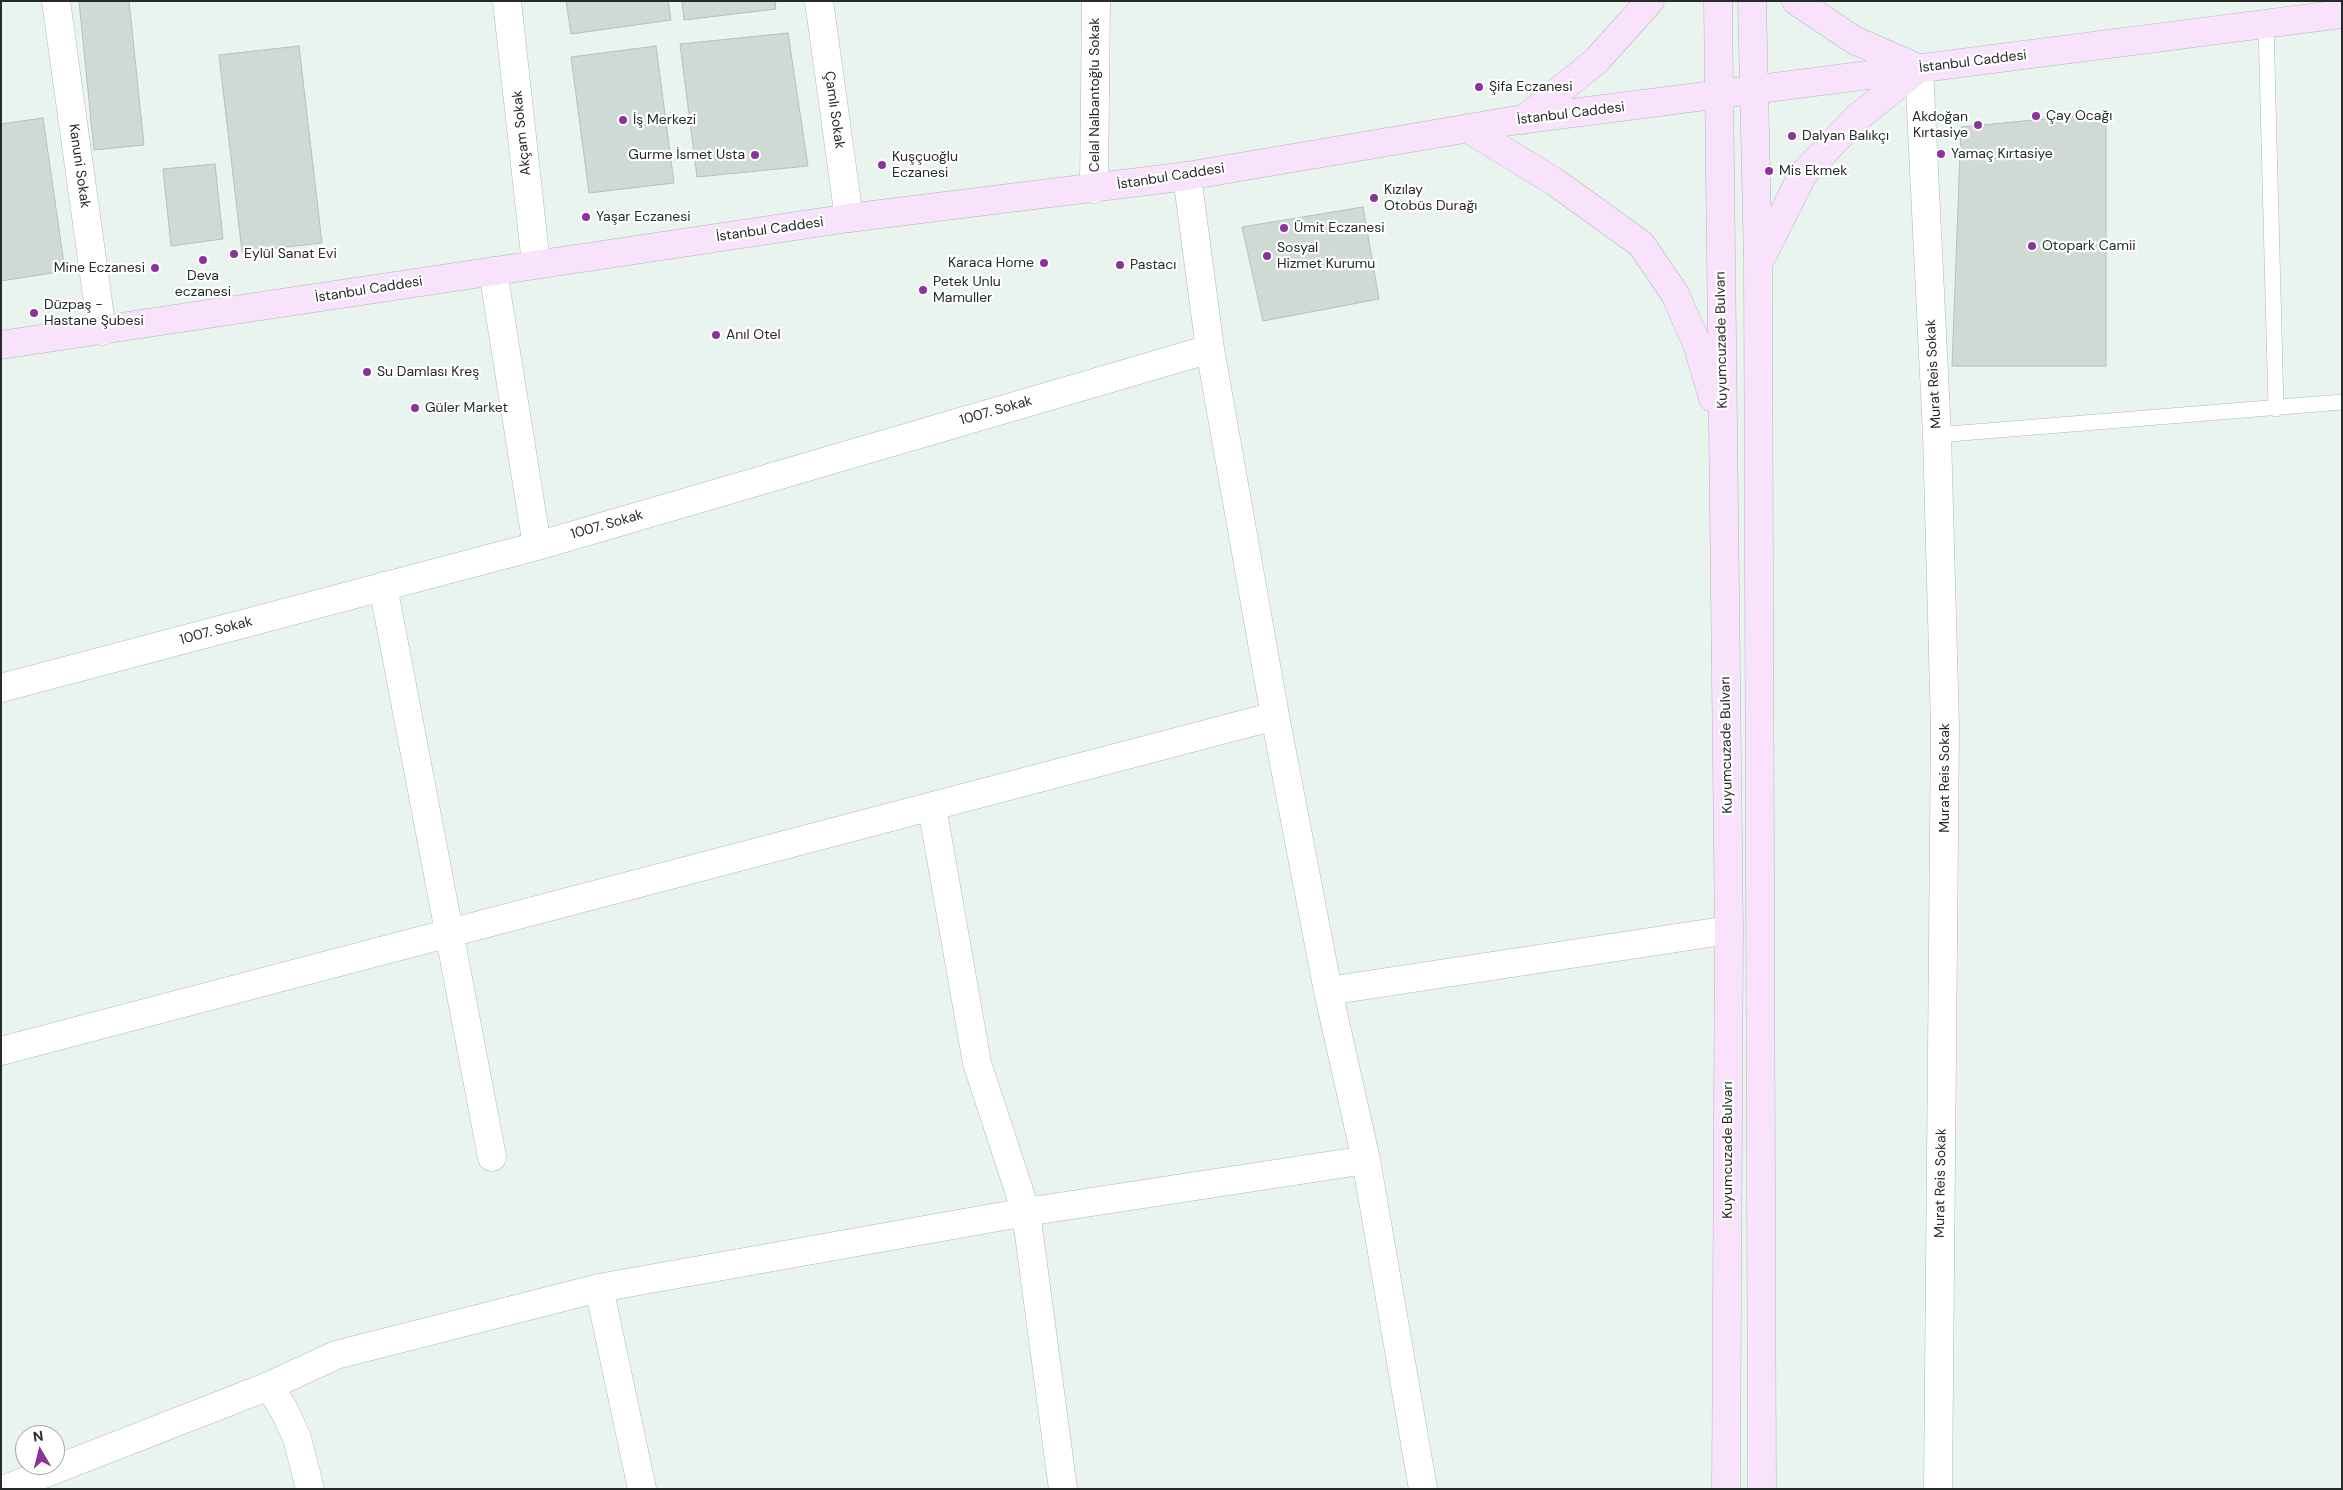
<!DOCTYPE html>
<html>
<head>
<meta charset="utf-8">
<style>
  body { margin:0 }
  #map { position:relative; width:2343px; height:1490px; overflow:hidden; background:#e9f4ef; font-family:"DM Sans",sans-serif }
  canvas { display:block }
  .frame { position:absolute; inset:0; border:2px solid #262a28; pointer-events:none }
  .north { position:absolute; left:15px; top:1425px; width:50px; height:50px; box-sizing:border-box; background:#fff; border:1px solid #a8aaa9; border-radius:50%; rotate:352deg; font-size:14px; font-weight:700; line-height:20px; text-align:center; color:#262a28 }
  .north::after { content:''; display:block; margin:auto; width:18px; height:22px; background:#8d319b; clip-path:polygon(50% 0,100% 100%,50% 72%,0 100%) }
</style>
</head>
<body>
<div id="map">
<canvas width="2343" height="1490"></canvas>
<div class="frame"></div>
<div class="north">N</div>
</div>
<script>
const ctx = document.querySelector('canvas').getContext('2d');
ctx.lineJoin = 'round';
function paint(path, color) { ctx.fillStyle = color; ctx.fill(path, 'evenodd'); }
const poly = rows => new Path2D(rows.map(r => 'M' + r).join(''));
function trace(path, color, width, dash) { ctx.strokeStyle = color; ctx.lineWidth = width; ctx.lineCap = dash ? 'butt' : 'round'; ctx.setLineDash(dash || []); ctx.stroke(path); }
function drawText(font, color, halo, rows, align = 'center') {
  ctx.font = font + ' "DM Sans",sans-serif'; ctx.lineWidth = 4.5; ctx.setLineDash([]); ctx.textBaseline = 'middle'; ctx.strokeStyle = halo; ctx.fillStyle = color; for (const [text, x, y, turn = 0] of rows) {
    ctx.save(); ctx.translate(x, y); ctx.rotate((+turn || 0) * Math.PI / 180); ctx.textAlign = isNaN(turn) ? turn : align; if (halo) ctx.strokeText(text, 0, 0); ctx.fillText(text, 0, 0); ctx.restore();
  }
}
const building = poly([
  [79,1,129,1,144,145,94,150,79,1],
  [566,1,668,1,671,20,571,34,566,1],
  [682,1,775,1,776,9,684,20,682,1],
  [788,33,808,166,697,177,680,44,788,33],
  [299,46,322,243,242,252,219,55,299,46],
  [656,46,674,183,589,193,571,57,656,46],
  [2106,113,2106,366,1952,366,1961,127,2106,113],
  [43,118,65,271,1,281,1,124,43,118],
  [215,164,223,239,171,246,163,169,215,164],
  [1363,207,1379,299,1263,321,1242,227,1363,207]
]);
const lane = poly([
  [2266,25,2276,409],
  [1937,435,2342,402]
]);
const street = poly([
  [56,1,102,331],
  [507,1,536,264],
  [819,1,849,218],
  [1919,68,1937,435,1945,726,1938,1489],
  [1187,176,1210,349,1275,716,1328,991,1366,1160,1423,1489],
  [1094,189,1096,1],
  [493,271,537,546],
  [383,586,492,1157],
  [1,688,537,546,1210,349],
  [1328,991,1729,930],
  [1,1051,1275,716],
  [599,1288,642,1489],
  [269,1386,336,1355,599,1288,1026,1212,977,1063,932,807],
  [5,1489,269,1386,284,1410,297,1438,310,1489],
  [1063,1489,1026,1212,1366,1160]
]);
const secondary = poly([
  [1718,1,1729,930,1726,1489],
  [1752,1,1758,263,1762,1489],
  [1796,1,1854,40,1918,68],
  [1523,120,1596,61,1650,1],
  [1467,128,1555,182,1641,244,1675,294,1697,344,1713,398],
  [1760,260,1803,174,1857,118,1919,68],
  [1,345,849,218,1187,176,1511,121,2342,14]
]);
const markers = [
  [1479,87,5,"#8d319b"],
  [2036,116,5,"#8d319b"],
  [623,120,5,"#8d319b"],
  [1978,125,5,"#8d319b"],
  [1792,136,5,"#8d319b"],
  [1941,154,5,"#8d319b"],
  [755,155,5,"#8d319b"],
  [882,165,5,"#8d319b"],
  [1769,171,5,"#8d319b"],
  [1374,198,5,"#8d319b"],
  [586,217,5,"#8d319b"],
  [1284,228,5,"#8d319b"],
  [2032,246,5,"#8d319b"],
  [234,254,5,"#8d319b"],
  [1267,256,5,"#8d319b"],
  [203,260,5,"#8d319b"],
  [1044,263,5,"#8d319b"],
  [1120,265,5,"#8d319b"],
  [155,268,5,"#8d319b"],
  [923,290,5,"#8d319b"],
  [34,313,5,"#8d319b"],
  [716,335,5,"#8d319b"],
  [367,372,5,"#8d319b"],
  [415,408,5,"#8d319b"]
];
const streetNames = [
  ["İstanbul Caddesi",1973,62,-7],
  ["Celal Nalbantoğlu Sokak",1095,95,-90],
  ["Çamlı Sokak",834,110,82],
  ["İstanbul Caddesi",1571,114,-7],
  ["Akçam Sokak",522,133,-96],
  ["Kanuni Sokak",79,166,82],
  ["İstanbul Caddesi",1171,177,-9],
  ["İstanbul Caddesi",770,230,-8],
  ["İstanbul Caddesi",369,290,-9],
  ["Kuyumcuzade Bulvarı",1722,340,-91],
  ["Murat Reis Sokak",1934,374,-93],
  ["1007. Sokak",996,411,-16],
  ["1007. Sokak",607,525,-16],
  ["1007. Sokak",216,631,-15],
  ["Kuyumcuzade Bulvarı",1727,745,-91],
  ["Murat Reis Sokak",1945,778,-90],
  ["Kuyumcuzade Bulvarı",1728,1150,-90],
  ["Murat Reis Sokak",1941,1183,-89]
];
const poiNames = [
  ["Şifa Eczanesi",1489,87],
  ["Çay Ocağı",2046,116],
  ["Akdoğan",1968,117,"right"],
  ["Kırtasiye",1968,133,"right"],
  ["İş Merkezi",633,120],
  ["Dalyan Balıkçı",1802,136],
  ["Yamaç Kırtasiye",1951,154],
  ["Gurme İsmet Usta",745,155,"right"],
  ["Kuşçuoğlu",892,157],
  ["Eczanesi",892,173],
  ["Mis Ekmek",1779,171],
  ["Kızılay",1384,190],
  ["Otobüs Durağı",1384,206],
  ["Yaşar Eczanesi",596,217],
  ["Ümit Eczanesi",1294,228],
  ["Otopark Camii",2042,246],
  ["Sosyal",1277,248],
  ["Hizmet Kurumu",1277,264],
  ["Eylül Sanat Evi",244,254],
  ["Karaca Home",1034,263,"right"],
  ["Pastacı",1130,265],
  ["Mine Eczanesi",145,268,"right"],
  ["Deva",203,276,"center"],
  ["eczanesi",203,292,"center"],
  ["Petek Unlu",933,282],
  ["Mamuller",933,298],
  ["Düzpaş -",44,305],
  ["Hastane Şubesi",44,321],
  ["Anıl Otel",726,335],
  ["Su Damlası Kreş",377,372],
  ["Güler Market",425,408]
];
paint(building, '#d0dad5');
trace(building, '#b6c0bb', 1);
trace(lane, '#afb9b4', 16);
trace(street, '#afb9b4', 29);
trace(secondary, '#afb9b4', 29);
trace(lane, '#fff', 15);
trace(street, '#fff', 28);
trace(secondary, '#f9e2fc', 28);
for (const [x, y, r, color] of markers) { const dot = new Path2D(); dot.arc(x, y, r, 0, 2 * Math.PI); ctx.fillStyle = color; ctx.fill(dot); trace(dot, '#fff', 2); }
drawText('14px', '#262a28', '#fff', streetNames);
drawText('14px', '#262a28', '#fff', poiNames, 'left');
</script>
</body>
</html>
